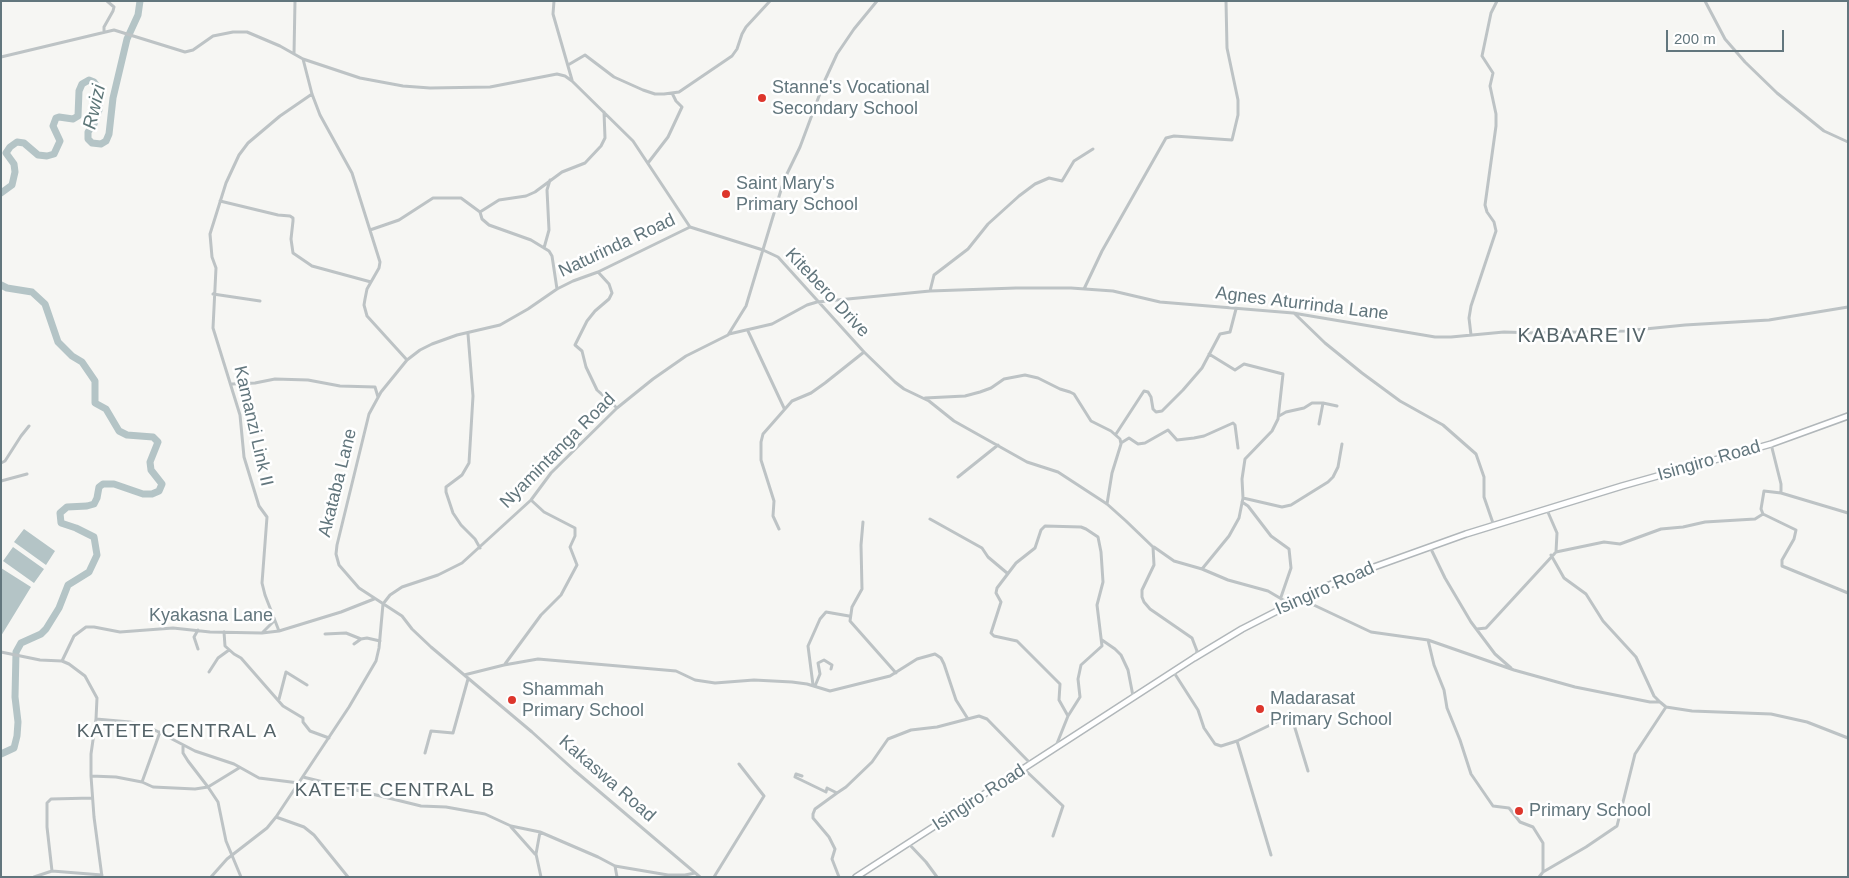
<!DOCTYPE html>
<html>
<head>
<meta charset="utf-8">
<style>
  body { margin:0 }
  #map { position:relative; width:1849px; height:878px; overflow:hidden; background:#f6f6f3; font-family:Helvetica,sans-serif }
  canvas { display:block }
  .frame { position:absolute; inset:0; border:2px solid #62767d; pointer-events:none }
  .scale { position:absolute; left:1666px; top:30px; width:118px; height:22px; box-sizing:border-box; border:2px solid #62767d; border-top:0; padding-left:6px; font-size:15px; line-height:18px; white-space:nowrap; color:#62767d; -webkit-text-stroke:4px #fff; paint-order:stroke }
</style>
</head>
<body>
<div id="map">
<canvas width="1849" height="878"></canvas>
<div class="frame"></div>
<div class="scale">200 m</div>
</div>
<script>
const ctx = document.querySelector('canvas').getContext('2d');
ctx.lineJoin = 'round';
function paint(path, color) { ctx.fillStyle = color; ctx.fill(path, 'evenodd'); }
const poly = rows => new Path2D(rows.map(r => 'M' + r).join(''));
function trace(path, color, width, dash) { ctx.strokeStyle = color; ctx.lineWidth = width; ctx.lineCap = dash ? 'butt' : 'round'; ctx.setLineDash(dash || []); ctx.stroke(path); }
function drawText(font, color, halo, rows, align = 'center') {
  ctx.font = font + ' Helvetica,sans-serif'; ctx.lineWidth = 5; ctx.setLineDash([]); ctx.textBaseline = 'middle'; ctx.strokeStyle = halo; ctx.fillStyle = color; for (const [text, x, y, turn = 0] of rows) {
    ctx.save(); ctx.translate(x, y); ctx.rotate((+turn || 0) * Math.PI / 180); ctx.textAlign = isNaN(turn) ? turn : align; if (halo) ctx.strokeText(text, 0, 0); ctx.fillText(text, 0, 0); ctx.restore();
  }
}
const water = poly([
  [24,529,55,551,46,565,14,542],
  [13,547,44,569,34,583,3,561],
  [1,568,31,587,1,636]
]);
const river = poly([
  [1,193,12,185,15,172,14,164,6,153,10,147,17,142,24,143,38,155,47,156,54,154,60,141,53,126,56,118,59,117,73,119,78,116,79,91,82,84,89,80,94,82,99,89,99,110,94,124,88,132,88,139,92,143,101,144,106,141,109,134,113,98,127,39,138,15,140,1],
  [1,285,7,288,32,292,45,304,58,342,72,356,82,362,95,381,95,403,106,409,119,431,127,435,153,437,158,442,150,462,151,470,162,484,159,491,152,494,143,494,114,484,103,484,99,487,97,498,94,504,87,506,67,507,60,513,61,523,76,528,94,537,97,555,89,572,68,585,59,608,46,629,41,634,21,643,16,652,15,697,18,722,17,736,14,748,1,754]
]);
const street = poly([
  [554,1,553,14,572,80],
  [1705,1,1725,39,1745,62,1777,93,1824,131,1848,142],
  [104,32,104,27,113,11,114,7,107,1],
  [294,54,295,1],
  [1,57,114,30,185,52,193,50,213,36,233,32,247,32,280,46,303,59,360,78,403,86,430,88,490,87,557,74,565,76,572,81,633,141,690,227,763,250,778,257,864,352,895,382,904,389,929,401,954,421,1027,462,1058,472,1107,504,1126,521,1153,547,1154,565,1142,590,1142,597,1144,602,1150,609,1192,638,1197,651,1195,657],
  [303,59,312,94,320,115,352,173,380,262,379,268,367,289,365,299,364,305,367,316,407,360],
  [568,65,585,55,614,77,643,90,655,94,664,94,679,92,732,56,737,49,742,34,746,27,770,1],
  [648,163,668,137,682,107,676,101,672,93],
  [220,201,278,215,290,216,293,218,293,221,291,239,293,253,312,266,371,282],
  [480,212,499,200,526,196,535,192,562,172,585,163,601,146,605,138,604,112],
  [690,227,598,272,573,281,557,289,528,309,500,325,457,335,432,344,420,350,407,360,381,392,369,414,337,545,336,554,339,565,359,588,402,616,412,629,431,647,532,732,574,770,700,877],
  [370,230,399,220,433,198,461,198,480,212,482,219,489,225,531,240,549,251,552,256,557,289],
  [544,248,549,230,547,190,550,180],
  [598,272,609,284,612,293,609,299,595,311,587,321,575,345,582,351,586,367,597,390,617,408],
  [1084,289,1102,251,1166,138,1174,136,1232,140,1238,115,1238,100,1227,48,1226,1],
  [930,291,934,275,968,249,988,224,1019,196,1035,184,1049,178,1062,181,1074,161,1093,149],
  [213,294,260,301],
  [1294,313,1325,343,1362,373,1400,401,1443,425,1476,454,1484,477,1484,497,1494,526],
  [748,331,784,408],
  [468,334,473,396,469,463,462,475,446,487,446,492,453,513,461,525,475,539,480,548],
  [729,334,772,324,807,305,817,302,930,291,1016,288,1071,288,1113,291,1160,302,1293,313,1435,337,1451,337,1504,332,1536,333,1625,331,1685,325,1769,320,1848,307],
  [1471,335,1469,318,1471,306,1496,231,1494,222,1487,212,1485,205,1496,126,1496,114,1490,86,1493,73,1482,56,1491,13,1497,1],
  [232,384,255,383,275,379,308,380,340,386,375,387,378,397],
  [925,398,965,396,980,392,991,388,1004,379,1025,375,1038,378,1060,389,1070,392,1074,394,1091,421,1111,431,1120,439,1121,444,1112,473,1107,504],
  [1279,416,1286,412,1304,408,1312,403,1323,403,1337,406],
  [1319,424,1323,403],
  [1116,434,1144,391,1148,392,1151,397,1153,409,1156,412,1162,411,1183,390,1202,368,1220,334,1230,332,1236,309],
  [1121,443,1129,438,1138,444,1145,443,1168,430,1177,440,1194,438,1204,436,1233,423,1235,425,1238,448],
  [1771,444,1781,484,1781,493,1848,513],
  [1,463,5,461,21,436,29,426],
  [958,477,998,445],
  [1,481,27,474],
  [1781,493,1764,491,1761,509,1763,514,1796,530,1794,539,1782,560,1782,566,1848,593],
  [1243,498,1282,507,1291,505,1328,482,1333,477,1338,467,1342,444],
  [1242,502,1248,506,1271,536,1289,549,1291,568,1281,597],
  [930,519,982,548,988,557,1007,573],
  [863,522,861,545,862,589,852,607,850,621,896,673],
  [779,529,773,516,774,501,761,460,761,442,763,434,792,401,811,393,825,383,864,352],
  [1154,547,1174,561,1202,569,1228,580,1268,591,1290,604],
  [1430,547,1445,578,1471,622,1495,654,1511,668],
  [1556,552,1604,542,1620,544,1661,529,1683,527,1705,522,1755,519,1763,514],
  [1551,555,1564,578,1586,594,1603,621,1636,657,1654,696,1660,702],
  [1202,569,1229,536,1239,518,1243,498,1242,479,1245,459,1272,431,1278,419,1283,374,1244,364,1235,370,1209,354],
  [1301,599,1371,632,1428,640,1514,670,1575,687,1650,702,1660,702,1666,707,1692,711,1771,714,1807,722,1848,738],
  [1477,629,1486,628,1556,552,1557,533,1547,510],
  [279,631,265,595,262,583,267,517,259,506,244,457,240,415,213,328,216,268,212,257,210,234,226,183,239,155,248,143,280,116,312,94],
  [224,632,225,646,234,654,241,658,283,706,303,718,303,722,310,731,329,738],
  [262,633,274,621],
  [325,634,346,633,361,639],
  [1102,640,1115,649,1121,655,1128,670,1133,696],
  [1428,640,1434,665,1444,690,1447,708,1460,740,1471,774,1493,806,1509,808,1520,822,1533,827,1543,843,1543,872],
  [354,644,361,639,367,638,380,641],
  [198,649,194,637,198,630],
  [1,652,40,660,62,661,69,664,85,676,97,698,96,719,91,754,91,776,94,817,102,877],
  [62,661,74,636,86,627,94,627,120,632,173,628,210,632,262,633,279,631,341,612,374,599],
  [505,664,541,615,561,595,577,565,570,547,575,536,575,528,544,512,531,500],
  [1173,671,1198,710,1204,728,1215,744,1221,746,1237,741,1291,715,1308,771],
  [209,672,218,658,229,650],
  [464,675,504,665,538,659,676,671,695,680,715,683,754,680,792,682,807,684,830,691,890,676,917,659,935,654,941,658,944,664,956,700,968,719],
  [813,685,808,646,820,619,826,612,849,616],
  [815,686,820,674,818,663,824,660,832,665,831,669],
  [279,699,286,672,307,685],
  [96,719,130,722,149,727,195,751,234,764,259,778,299,783],
  [1237,741,1271,855],
  [183,745,183,753,188,761,208,787,218,802,226,841,241,877],
  [1056,746,1068,716,1059,700,1060,684,1017,641,994,636,991,633,1001,602,996,593,997,588,1016,563,1035,548,1041,530,1045,526,1081,527,1086,529,1098,537,1101,552,1103,582,1097,605,1102,646,1081,665,1078,679,1080,697,1068,716],
  [425,753,431,731,453,733,468,679],
  [1024,769,1063,806,1053,836],
  [91,776,116,777,142,782,160,732],
  [802,776,796,774,795,777,826,792,827,788,837,793,846,787,872,762,888,739,911,730,937,727,979,716,987,719,1031,764],
  [303,777,421,806,446,807,485,814,511,826,540,832,598,857,615,866,668,875,685,875,695,873],
  [142,782,153,787,195,789,208,787,239,768],
  [837,793,815,809,813,814,813,818,829,837,835,849,832,859,839,877],
  [276,817,304,827,314,835,348,877],
  [511,827,535,854],
  [540,832,536,854,541,877],
  [908,843,926,862,937,877],
  [615,866,617,877],
  [52,871,47,827,47,803,51,799,92,798],
  [34,877,52,871,102,875],
  [211,877,227,859,267,828,276,817,349,707,376,661,379,648,383,604,390,595,402,587,438,575,462,563,531,500,551,473,617,408,653,379,686,356,728,335,746,306,784,180,800,147,825,80,837,54,854,29,877,1],
  [714,877,764,796,739,764],
  [1539,877,1543,872,1586,847,1617,826,1635,754,1666,707]
]);
const primary = poly([
  [856,877,1194,658,1242,629,1322,588,1374,567,1466,534,1622,486,1771,444,1848,416]
]);
const markers = [
  [762,98,5,"#dd362c"],
  [726,194,5,"#dd362c"],
  [512,700,5,"#dd362c"],
  [1260,709,5,"#dd362c"],
  [1519,811,5,"#dd362c"]
];
const poiNames = [
  ["Stanne's Vocational",772,88],
  ["Secondary School",772,109],
  ["Saint Mary's",736,184],
  ["Primary School",736,205],
  ["Shammah",522,690],
  ["Primary School",522,711],
  ["Madarasat",1270,699],
  ["Primary School",1270,720],
  ["Primary School",1529,811]
];
const streetNames = [
  ["Naturinda Road",617,246,-25],
  ["Kitebero Drive",827,293,47],
  ["Agnes Aturrinda Lane",1302,304,7],
  ["Kamanzi Link II",253,426,77],
  ["Nyamintanga Road",558,451,-45],
  ["Isingiro Road",1709,461,-16],
  ["Akataba Lane",338,483,-76],
  ["Isingiro Road",1325,589,-24],
  ["Kyakasna Lane",211,616],
  ["Kakaswa Road",607,779,41],
  ["Isingiro Road",979,798,-33]
];
const waterNames = [
  ["Rwizi",95,107,-77]
];
const neighbourhoodNames = [
  ["KATETE CENTRAL A",177,732],
  ["KATETE CENTRAL B",395,791]
];
const quarterNames = [
  ["KABAARE IV",1582,336]
];
paint(water, '#b4c4c6');
trace(river, '#b4c4c6', 7);
trace(primary, '#b1b7ba', 8);
trace(street, '#bdc3c5', 3);
trace(primary, '#fff', 5);
for (const [x, y, r, color] of markers) { const dot = new Path2D(); dot.arc(x, y, r, 0, 2 * Math.PI); ctx.fillStyle = color; ctx.fill(dot); trace(dot, '#fff', 2); }
drawText('18px', '#62767d', '#fff', poiNames, 'left');
drawText('18px', '#62767d', '#fff', streetNames);
drawText('italic 19px', '#5d7678', '#fff', waterNames);
ctx.letterSpacing = '1px';
drawText('19px', '#546368', '#fff', neighbourhoodNames);
ctx.letterSpacing = '0px';
ctx.letterSpacing = '1px';
drawText('20px', '#546368', '#fff', quarterNames);
ctx.letterSpacing = '0px';
</script>
</body>
</html>
